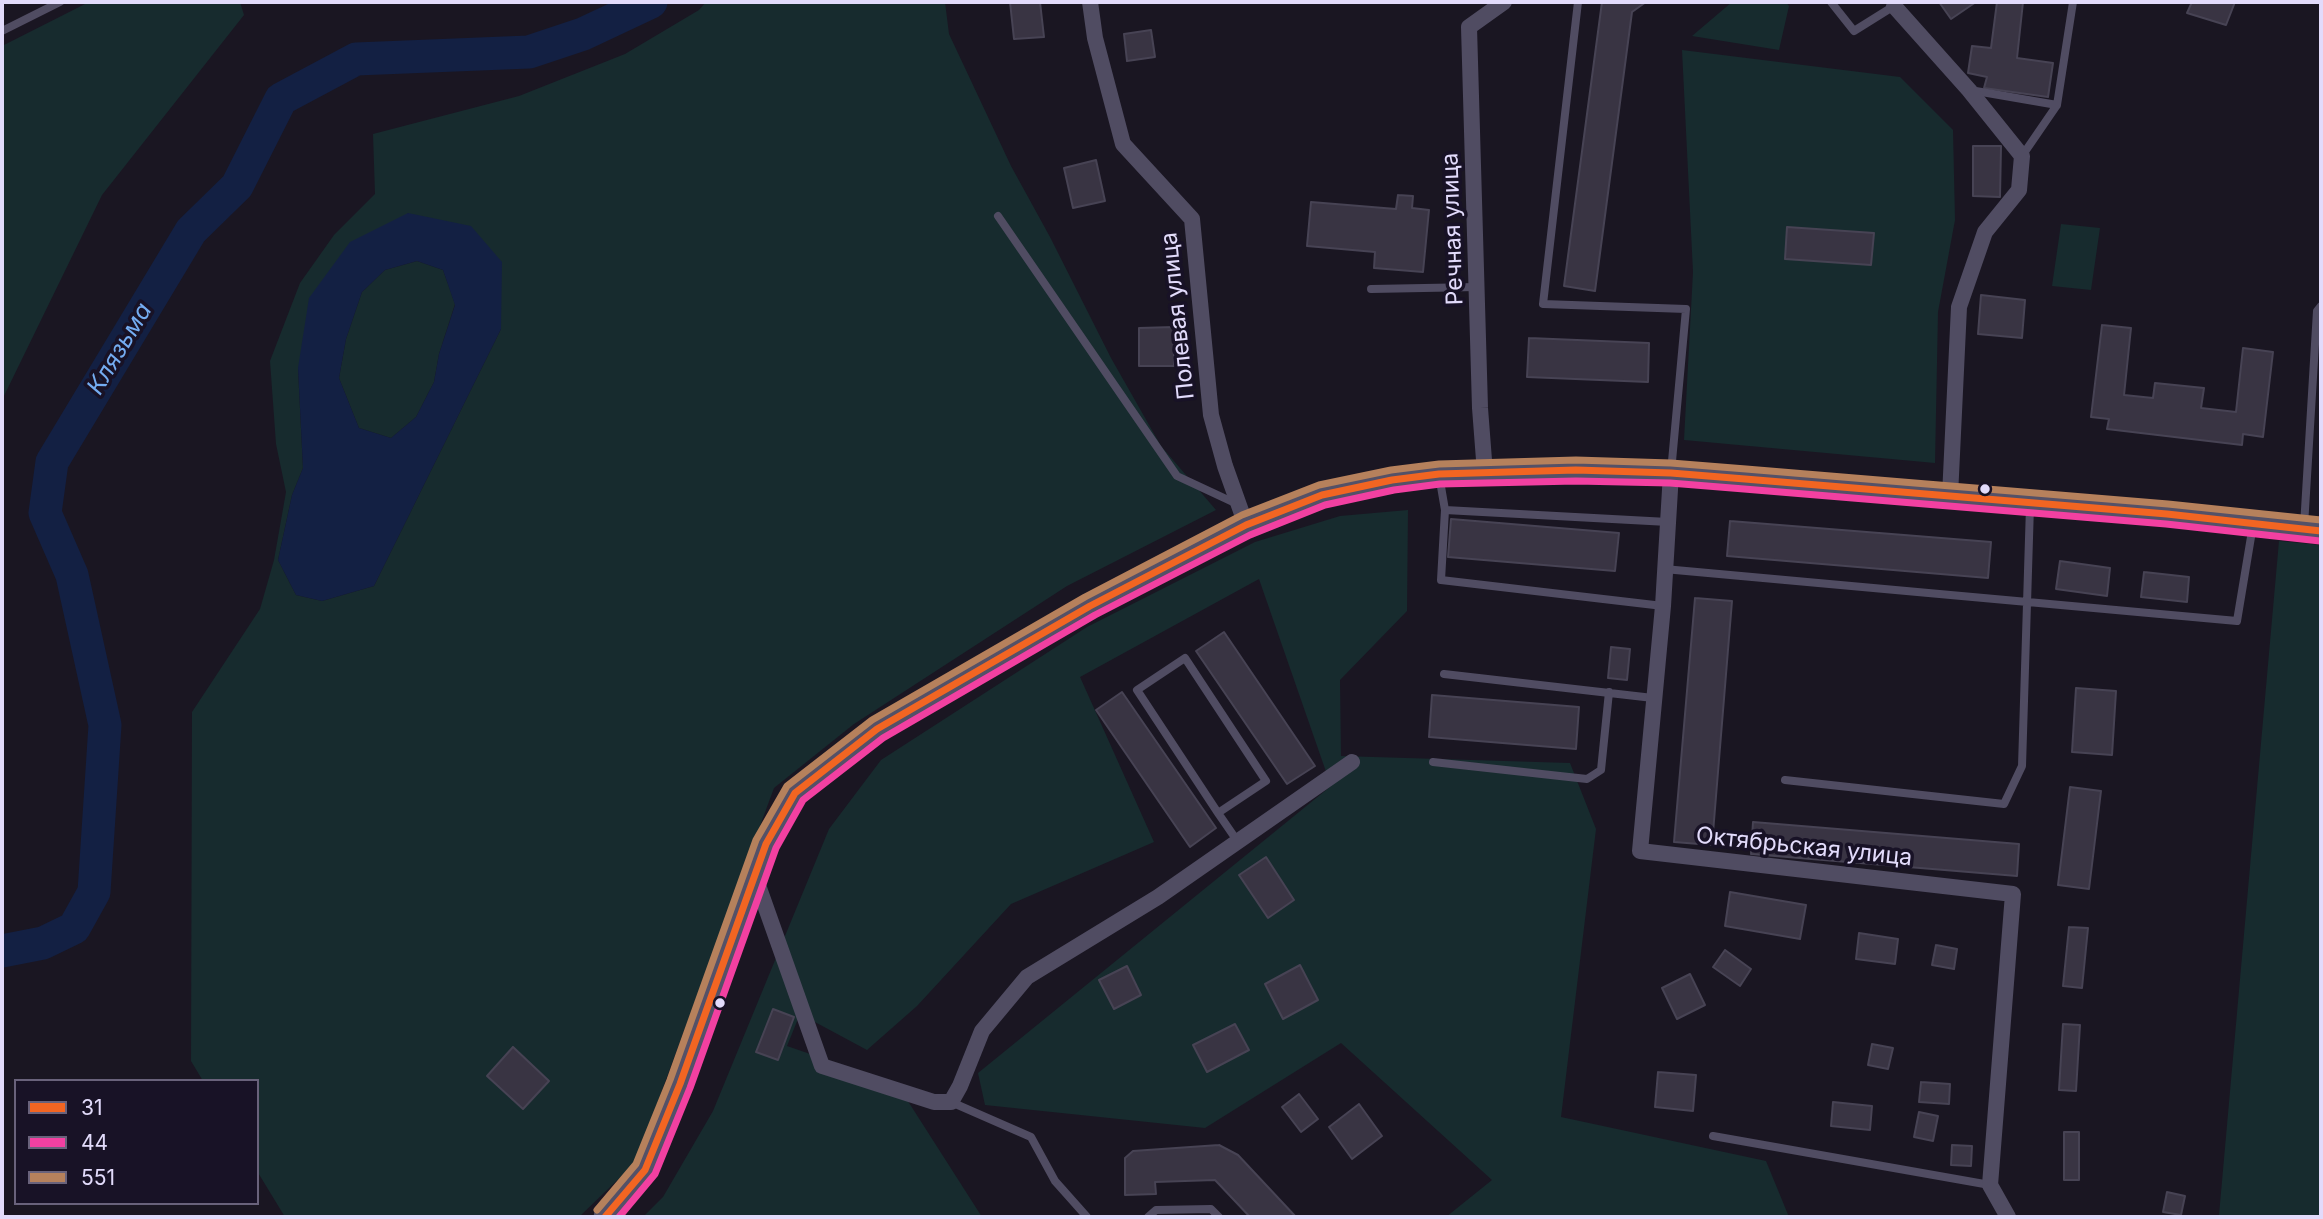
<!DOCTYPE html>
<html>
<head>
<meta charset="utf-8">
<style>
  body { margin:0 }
  #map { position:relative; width:2323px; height:1219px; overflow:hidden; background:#1a1622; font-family:Inter,sans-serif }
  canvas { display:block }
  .frame { position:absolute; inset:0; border:4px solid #e2dbfb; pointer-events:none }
  .legend { position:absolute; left:14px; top:1079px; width:245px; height:126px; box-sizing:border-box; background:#181226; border:2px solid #69627b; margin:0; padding:9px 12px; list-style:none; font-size:21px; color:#e2dbfb }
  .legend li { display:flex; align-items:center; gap:14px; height:35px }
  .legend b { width:35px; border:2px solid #69627b }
</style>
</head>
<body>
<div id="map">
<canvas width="2323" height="1219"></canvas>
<div class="frame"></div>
<ul class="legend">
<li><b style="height:9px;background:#f26522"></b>31</li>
<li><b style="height:9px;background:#f240a1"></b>44</li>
<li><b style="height:9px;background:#b6815c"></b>551</li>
</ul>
</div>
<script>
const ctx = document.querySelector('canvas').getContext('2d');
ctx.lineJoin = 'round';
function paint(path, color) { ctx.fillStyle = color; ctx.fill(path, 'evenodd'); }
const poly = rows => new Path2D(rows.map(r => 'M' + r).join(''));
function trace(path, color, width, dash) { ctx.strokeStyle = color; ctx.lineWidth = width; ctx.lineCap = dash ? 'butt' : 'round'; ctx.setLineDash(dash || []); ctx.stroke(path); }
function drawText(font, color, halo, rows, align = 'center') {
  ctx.font = font + ' Inter,sans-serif'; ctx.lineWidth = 7; ctx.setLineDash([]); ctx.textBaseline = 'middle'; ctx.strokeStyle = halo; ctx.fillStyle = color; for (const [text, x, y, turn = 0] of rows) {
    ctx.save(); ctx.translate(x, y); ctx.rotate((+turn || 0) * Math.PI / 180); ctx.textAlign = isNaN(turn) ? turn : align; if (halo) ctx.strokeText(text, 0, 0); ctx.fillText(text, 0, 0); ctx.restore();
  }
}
const green = poly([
  [89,2,240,2,244,15,102,195,2,400,2,46],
  [706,2,945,2,949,34,1011,166,1050,237,1111,358,1161,446,1216,510,1067,586,854,724,774,788,635,1163,579,1217,285,1217,257,1171,257,1081,203,1081,191,1061,192,712,260,609,274,560,286,492,276,444,270,361,300,283,334,235,375,194,373,134,519,96,625,54,699,10],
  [408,213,501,329,374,586,322,601,296,595,278,560,292,495,303,468,298,368],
  [1732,2,1786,2,1789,6,1779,50,1692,36],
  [1682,50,1900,77,1953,130,1955,220,1938,312,1935,463,1684,440,1693,272],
  [2061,224,2100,228,2091,290,2052,286],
  [417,261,443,270,455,304,439,354,434,382,416,417,391,438,359,428,339,378,346,339,362,292,385,270],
  [1408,510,1407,611,1340,680,1341,756,1570,763,1596,829,1561,1117,1766,1161,1789,1217,1446,1217,1492,1180,1341,1043,1205,1128,985,1105,978,1073,1331,786,1259,579,1080,677,1154,842,1011,904,917,1006,867,1050,800,1014,787,1046,897,1084,982,1217,643,1217,663,1197,713,1111,829,829,881,760,1087,627,1255,542,1340,516],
  [2279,541,2321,545,2321,1217,2219,1215]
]);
const water = poly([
  [408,213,471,226,502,262,501,329,374,586,322,601,296,595,278,560,292,495,303,468,298,368,309,298,350,242],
  [417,261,443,270,455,305,439,354,434,382,416,417,391,438,359,428,339,378,346,339,362,292,385,270]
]);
const river = poly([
  [2,951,43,943,74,928,94,892,105,725,72,575,45,513,52,462,191,231,237,186,281,99,356,59,529,52,583,34,651,2]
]);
const building = poly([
  [1010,2,1040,2,1044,37,1014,39,1010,2],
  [1602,2,1646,2,1632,12,1595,291,1564,286,1602,2],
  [1939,2,1976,2,1951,19,1939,2],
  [1997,2,2023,2,2017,58,2053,63,2048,97,1984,88,1987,77,1968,73,1972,46,1991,48,1997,2],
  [2192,2,2235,2,2226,25,2187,13,2192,2],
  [1151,30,1155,57,1127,61,1124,34,1151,30],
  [1973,146,2001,146,2000,197,1973,196,1973,146],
  [1096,160,1105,201,1073,208,1064,168,1096,160],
  [1398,195,1413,196,1412,208,1429,210,1423,272,1374,268,1375,252,1307,246,1311,202,1396,209,1398,195],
  [1787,227,1874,233,1871,265,1785,259,1787,227],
  [1981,295,2025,300,2022,338,1978,334,1981,295],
  [2102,325,2131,328,2124,395,2153,398,2155,383,2204,388,2201,408,2236,412,2243,348,2273,352,2263,437,2243,434,2242,445,2107,429,2109,419,2091,417,2102,325],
  [1174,327,1174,366,1139,366,1139,328,1174,327],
  [1529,338,1649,343,1648,382,1527,377,1529,338],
  [1451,519,1619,533,1615,571,1448,557,1451,519],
  [1730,521,1991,542,1988,578,1727,556,1730,521],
  [2060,561,2110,568,2107,596,2056,589,2060,561],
  [2144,572,2189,577,2187,602,2141,597,2144,572],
  [1695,598,1732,601,1712,845,1674,842,1695,598],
  [1224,632,1315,766,1287,784,1196,651,1224,632],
  [1611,647,1630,649,1627,680,1608,678,1611,647],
  [2076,688,2116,691,2112,755,2072,752,2076,688],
  [1122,692,1216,828,1190,847,1096,710,1122,692],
  [1432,695,1579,707,1576,749,1429,737,1432,695],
  [2070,787,2101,791,2089,889,2058,885,2070,787],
  [1753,822,2019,844,2017,876,1751,854,1753,822],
  [1266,857,1294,900,1268,918,1239,875,1266,857],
  [1730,892,1806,905,1800,939,1725,926,1730,892],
  [2069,927,2088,928,2082,988,2063,986,2069,927],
  [1859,933,1898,939,1895,964,1856,959,1859,933],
  [1936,945,1957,949,1954,969,1932,965,1936,945],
  [1725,950,1751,969,1740,986,1713,967,1725,950],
  [1300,965,1318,1000,1283,1019,1265,984,1300,965],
  [1127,966,1141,995,1114,1009,1099,980,1127,966],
  [1690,974,1705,1005,1677,1019,1662,988,1690,974],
  [773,1009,794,1017,778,1060,756,1052,773,1009],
  [1235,1024,1249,1050,1207,1072,1193,1045,1235,1024],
  [2063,1024,2080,1025,2076,1091,2059,1090,2063,1024],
  [1872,1044,1893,1048,1888,1069,1868,1065,1872,1044],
  [513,1047,549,1081,523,1109,487,1076,513,1047],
  [1658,1072,1696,1075,1693,1111,1655,1107,1658,1072],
  [1921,1082,1950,1084,1949,1104,1919,1102,1921,1082],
  [1299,1094,1318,1119,1301,1132,1282,1107,1299,1094],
  [1833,1102,1872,1106,1870,1130,1831,1126,1833,1102],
  [1359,1104,1382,1136,1352,1159,1329,1127,1359,1104],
  [1919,1112,1938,1116,1933,1141,1914,1137,1919,1112],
  [2064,1132,2079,1132,2079,1180,2064,1180,2064,1132],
  [1219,1145,1238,1155,1296,1217,1250,1217,1215,1180,1155,1182,1156,1194,1125,1195,1125,1158,1133,1151,1219,1145],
  [1952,1145,1972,1146,1971,1166,1951,1165,1952,1145],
  [2167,1192,2185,1196,2181,1215,2163,1212,2167,1192]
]);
const lane = poly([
  [1578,2,1543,304,1686,309,1671,472],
  [1831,2,1854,31,1894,6],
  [2,31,60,2],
  [1970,90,2057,105],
  [2022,156,2057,105,2073,2],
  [998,216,1177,476,1237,504],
  [1371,289,1477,287],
  [1439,475,1445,510,1441,580,1663,606],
  [1445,510,1668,522],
  [2304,526,2317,311,2321,306],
  [1664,569,2237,621,2253,525],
  [1444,674,1653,698],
  [1433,762,1587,779,1601,770,1609,692],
  [1785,780,2004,804,2022,766,2030,506],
  [1218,813,1266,781,1185,658,1137,690,1218,813,1238,842],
  [951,1102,1031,1137,1055,1181,1087,1217],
  [1713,1136,1990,1185],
  [1148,1217,1156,1210,1211,1209,1219,1217]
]);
const street = poly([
  [1090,2,1095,38,1123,144,1192,219,1211,415,1225,466,1246,525],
  [1894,6,1969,90,2022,156,2019,190,1985,232,1959,307,1950,496],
  [1485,473,1480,408,1469,27,1504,2],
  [1671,473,1663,606,1640,851,2013,894,1990,1185,2008,1217],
  [754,874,822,1066,934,1102,951,1102,960,1086,982,1031,1027,977,1158,897,1352,762]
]);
const secondary = poly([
  [605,1217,645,1170,680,1084,766,844,795,793,877,729,1090,606,1246,525,1322,495,1392,480,1439,474,1576,470,1671,473,1745,479,2167,514,2321,531]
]);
const bus1 = poly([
  [605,1217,645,1170,680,1084,766,844,795,793,877,729,1090,606,1246,525,1322,495,1392,480,1439,474,1576,470,1671,473,1745,479,2167,514,2321,531]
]);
const bus2 = poly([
  [619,1217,655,1174,690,1088,776,848,803,800,883,738,1095,615,1250,535,1325,505,1394,490,1440,484,1576,481,1670,483,1744,489,2166,524,2320,541]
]);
const bus3 = poly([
  [597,1210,636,1164,670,1080,756,840,787,786,872,720,1085,597,1242,515,1319,485,1391,470,1439,464,1576,460,1671,463,1746,469,2168,504,2321,520]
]);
const markers = [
  [1985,489,6,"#e2dbfb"],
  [720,1003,6,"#e2dbfb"]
];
const streetNames = [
  ["Речная улица",1453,229,-92],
  ["Полевая улица",1178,316,-96],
  ["Октябрьская улица",1804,847,6]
];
const waterNames = [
  ["Клязьма",120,349,-59]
];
paint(green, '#172b2e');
paint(water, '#132043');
trace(river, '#132043', 33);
paint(building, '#393443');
trace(building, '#474354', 2);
trace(lane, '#504c62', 8);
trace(street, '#504c62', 16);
trace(secondary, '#545167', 23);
trace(bus1, '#f26522', 7);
trace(bus2, '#f240a1', 7);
trace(bus3, '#b6815c', 7);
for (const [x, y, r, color] of markers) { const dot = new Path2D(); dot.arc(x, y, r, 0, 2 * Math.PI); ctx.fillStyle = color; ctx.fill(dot); trace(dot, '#181226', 2.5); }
drawText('23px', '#e2dbfb', '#181226', streetNames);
drawText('italic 24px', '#74acf1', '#181226', waterNames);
</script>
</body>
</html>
